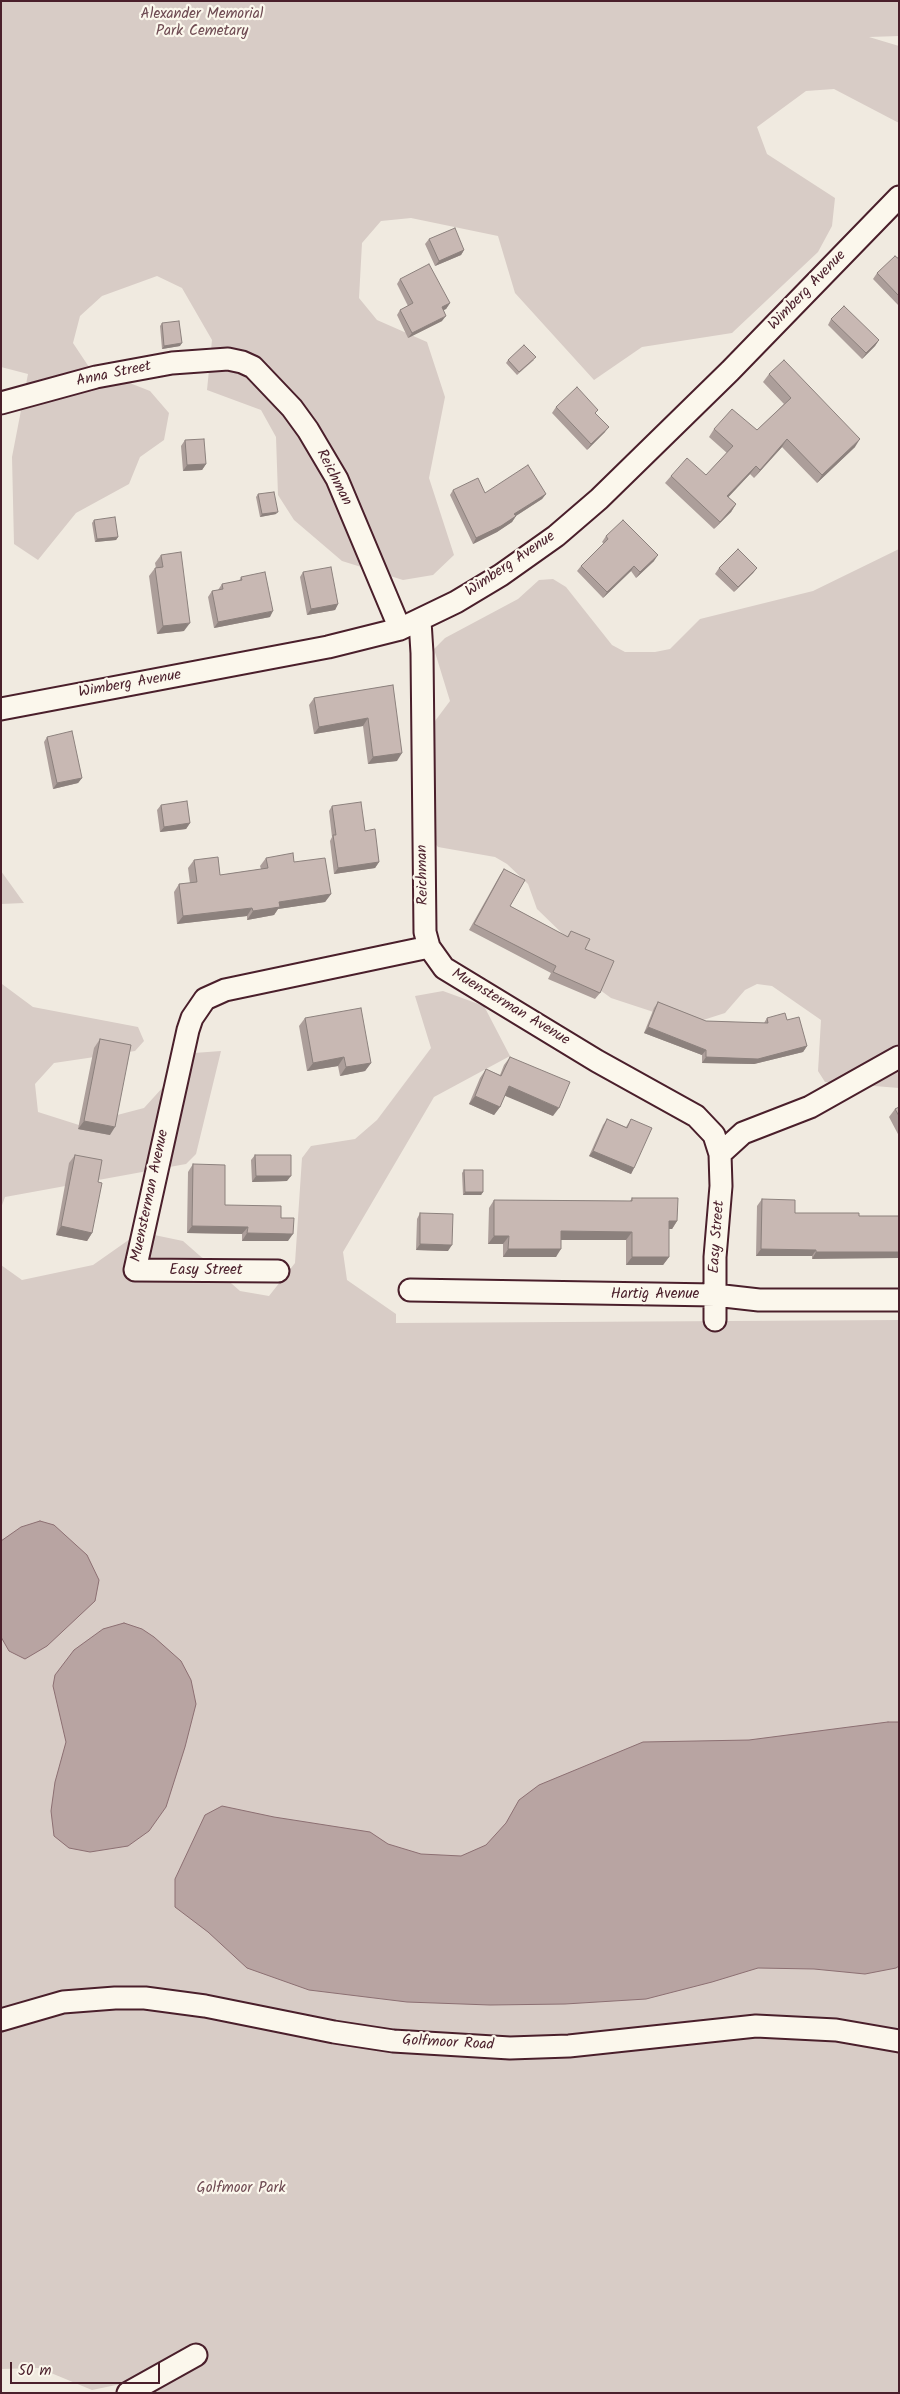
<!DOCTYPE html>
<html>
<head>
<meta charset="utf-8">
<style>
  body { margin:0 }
  #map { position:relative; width:900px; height:2394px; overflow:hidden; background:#f0eae0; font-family:Kalam,sans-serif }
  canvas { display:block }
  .frame { position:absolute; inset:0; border:2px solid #4a1f2b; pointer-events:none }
  .scale { position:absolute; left:10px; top:2362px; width:150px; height:22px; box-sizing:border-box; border:2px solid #4a1f2b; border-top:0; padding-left:6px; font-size:15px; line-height:18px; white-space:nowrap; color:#4a1f2b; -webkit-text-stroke:4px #fbf7ec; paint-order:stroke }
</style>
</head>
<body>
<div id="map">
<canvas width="900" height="2394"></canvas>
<div class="frame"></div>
<div class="scale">50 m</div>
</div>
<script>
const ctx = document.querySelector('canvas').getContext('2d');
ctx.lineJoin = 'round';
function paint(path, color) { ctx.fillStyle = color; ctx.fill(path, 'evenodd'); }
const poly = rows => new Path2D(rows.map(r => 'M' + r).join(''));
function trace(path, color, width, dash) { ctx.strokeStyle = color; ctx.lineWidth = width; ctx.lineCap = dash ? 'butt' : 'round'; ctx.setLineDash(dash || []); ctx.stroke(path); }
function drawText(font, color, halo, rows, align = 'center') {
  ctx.font = font + ' Kalam,sans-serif'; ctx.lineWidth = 4.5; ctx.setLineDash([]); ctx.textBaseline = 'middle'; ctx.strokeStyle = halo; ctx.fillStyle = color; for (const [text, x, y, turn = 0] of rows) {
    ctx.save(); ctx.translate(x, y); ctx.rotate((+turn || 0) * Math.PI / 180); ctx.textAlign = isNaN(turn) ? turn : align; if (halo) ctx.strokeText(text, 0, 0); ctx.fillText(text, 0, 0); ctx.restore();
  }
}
const green = poly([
  [1,1,899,1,899,36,869,37,899,46,899,123,834,89,806,91,757,127,767,154,835,198,832,226,818,252,732,333,642,347,594,380,515,293,498,236,411,218,381,221,362,243,359,298,377,320,427,342,445,397,429,478,454,555,433,575,403,580,342,561,294,520,278,495,276,437,261,410,207,390,212,340,182,288,157,276,102,296,80,316,73,343,89,367,150,391,169,413,164,440,140,457,129,484,76,513,38,560,14,544,12,457,28,374,1,367],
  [899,549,899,1088,825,1082,818,1071,821,1020,772,986,757,984,745,990,725,1013,697,1022,684,1022,611,998,600,990,569,940,537,909,528,884,507,864,495,857,438,847,429,836,432,725,450,701,434,649,445,638,518,599,539,580,553,579,566,587,612,645,625,652,655,652,670,649,700,619,813,591],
  [1,871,24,903,1,904],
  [1,980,2,984,33,1007,138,1027,144,1041,135,1051,54,1063,35,1084,38,1112,79,1125,144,1108,194,1053,221,1051,196,1154,186,1164,5,1197,1,1208],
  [443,991,484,1006,510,1056,434,1097,343,1252,347,1280,396,1314,396,1323,899,1320,899,2393,157,2393,141,2377,121,2384,92,2390,39,2368,1,2369,1,1265,22,1280,93,1265,140,1232,183,1241,240,1291,269,1296,295,1263,302,1158,311,1146,355,1139,377,1120,431,1048,415,996]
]);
const water = poly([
  [40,1521,54,1525,87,1555,99,1580,95,1601,47,1646,25,1659,9,1651,1,1637,1,1541,21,1527,40,1521],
  [124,1623,142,1629,154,1637,181,1661,191,1680,196,1704,185,1747,166,1807,149,1831,128,1846,90,1852,69,1848,54,1836,51,1811,55,1782,66,1742,53,1686,55,1675,74,1650,103,1629,124,1623],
  [888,1722,899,1722,899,1966,896,1968,865,1974,814,1969,758,1968,712,1982,646,1999,565,2004,490,2005,407,2002,309,1990,247,1968,208,1932,175,1907,175,1879,205,1815,222,1806,274,1817,370,1832,388,1844,421,1854,461,1856,486,1845,506,1823,519,1800,539,1785,643,1742,749,1740,888,1722]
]);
const street = poly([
  [1,403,96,377,172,363,228,359,242,362,253,367,292,408,308,430,337,479,400,629],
  [420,621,422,653,425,932,429,947,444,968,597,1061,696,1116,714,1135,720,1154,721,1186,715,1257,715,1320],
  [1,709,328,647,400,629,456,602,501,575,556,536,599,499,730,371,899,197],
  [720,1154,743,1133,810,1107,899,1057],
  [278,1271,135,1270,188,1030,192,1018,205,999,225,990,429,947],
  [410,1290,715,1295,759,1300,899,1300],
  [1,2020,63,2002,115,1998,145,1998,205,2006,334,2032,393,2041,510,2048,569,2046,756,2026,836,2030,899,2041],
  [128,2393,196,2355]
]);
const wall = poly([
  [429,239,464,250,461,255,435,266,425,244],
  [899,259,899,306,873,279,877,273],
  [400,279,450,303,446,309,443,310,442,321,408,338,397,315,400,310,408,306,397,284],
  [831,319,879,340,875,346,862,359,828,325],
  [162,323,180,346,162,349,160,326],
  [508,360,534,360,517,375,506,363],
  [769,374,855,447,817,483,782,447,754,478,750,474,728,497,736,504,731,512,714,529,665,483,671,476,706,475,727,453,709,437,714,429,757,430,784,404,763,382],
  [556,407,596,414,605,432,587,450,552,413],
  [185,440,206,464,202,470,183,471,181,446],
  [453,490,485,493,546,494,542,499,516,516,512,522,497,532,473,544,450,495],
  [258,494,276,514,260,517,256,497],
  [94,520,118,537,116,540,95,542,92,523],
  [606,536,654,561,636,578,631,571,603,598,577,571,581,566,604,544,602,542],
  [161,555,184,631,157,634,149,576,155,568,156,568,155,563],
  [719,568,757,568,753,573,734,592,715,574],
  [303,572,338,604,335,610,307,615,300,577],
  [241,577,270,617,214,628,208,597,212,591,218,590,222,584,239,581],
  [393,685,397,761,368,764,363,726,314,734,309,705,314,698],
  [47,737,82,778,78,783,53,789,44,742],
  [161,805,190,823,186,829,160,832,157,810],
  [332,806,365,831,379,862,375,868,334,874,330,841,332,837,329,811],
  [266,858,294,862,331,894,325,902,278,909,274,915,247,920,247,916,177,924,174,892,179,884,190,883,188,868,194,860,220,875,261,869,260,866],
  [504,869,510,906,567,937,571,931,585,949,600,993,595,999,548,979,551,973,469,930,500,875],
  [658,1002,706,1021,764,1023,767,1018,787,1020,807,1046,803,1052,754,1064,702,1063,702,1055,644,1033,654,1008],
  [305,1018,371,1063,365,1071,340,1076,338,1066,307,1071,299,1026],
  [100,1039,110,1135,78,1129,94,1048],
  [510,1057,553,1116,505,1095,500,1107,494,1115,469,1104,480,1078,486,1069,500,1075,504,1065],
  [899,1107,899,1136,889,1117,895,1109],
  [607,1119,626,1127,631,1119,634,1168,631,1174,589,1156,603,1125],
  [75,1155,92,1233,87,1241,56,1235,69,1163],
  [255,1155,287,1181,252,1182,251,1160],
  [193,1164,225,1205,281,1218,288,1241,242,1241,242,1234,187,1233,188,1172],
  [464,1170,483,1192,481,1195,463,1195,462,1173],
  [632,1198,677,1221,672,1229,669,1229,669,1257,663,1265,626,1265,626,1240,561,1240,556,1257,503,1257,503,1244,488,1244,489,1208,494,1200,630,1201],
  [762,1199,795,1213,859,1216,812,1259,812,1256,756,1256,757,1206],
  [420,1213,448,1251,416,1250,417,1219]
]);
const shadedWall = poly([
  [464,250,461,255,435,266,439,261],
  [450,303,446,309,438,313,442,307],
  [446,316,442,321,408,338,412,333],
  [879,340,875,346,862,359,866,353],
  [182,343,180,346,162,349,164,346],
  [609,427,605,432,587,450,591,444],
  [787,439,782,447,754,478,760,470],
  [860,439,855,447,817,483,822,475],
  [206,464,202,470,183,471,187,465],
  [756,466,750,474,722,504,727,496],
  [546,494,542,499,511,519,514,514],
  [736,504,731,512,714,529,720,522],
  [278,512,276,514,260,517,262,514],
  [516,516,512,522,497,532,473,544,476,538],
  [118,537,116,540,95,542,97,539],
  [658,555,654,561,636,578,640,572],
  [634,566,631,571,603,598,607,592],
  [757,568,753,573,734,592,738,587],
  [338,604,335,610,307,615,311,609],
  [273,611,270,617,214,628,218,622],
  [190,623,184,631,157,634,163,626],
  [368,718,363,726,314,734,319,727],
  [402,753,397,761,368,764,373,757],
  [82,778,78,783,53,789,57,783],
  [190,823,186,829,160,832,164,827],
  [379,862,375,868,334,874,338,868],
  [331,894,325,902,278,909,274,915,247,920,253,911,279,902],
  [252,908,247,916,177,924,183,916],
  [648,1027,706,1050,702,1055,644,1033],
  [807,1046,803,1052,754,1064,702,1063,706,1057],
  [344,1057,338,1066,307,1071,313,1063],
  [371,1063,365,1071,340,1076,346,1067],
  [509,1086,559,1108,553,1116,503,1095],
  [475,1096,500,1107,494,1115,469,1104],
  [84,1121,115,1127,110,1135,78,1129],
  [593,1151,634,1168,631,1174,589,1156],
  [256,1176,291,1176,287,1181,252,1182],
  [465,1192,483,1192,481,1195,463,1195],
  [669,1221,677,1221,672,1229,663,1229],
  [61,1226,92,1233,87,1241,56,1235],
  [192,1226,248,1227,242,1234,187,1233],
  [561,1231,632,1232,626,1240,556,1240],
  [247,1233,293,1234,288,1241,242,1241],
  [494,1236,509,1236,503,1244,488,1244],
  [420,1244,452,1245,448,1251,416,1250],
  [508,1249,561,1249,556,1257,503,1257],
  [761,1249,816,1250,812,1256,756,1256],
  [816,1252,899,1252,899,1258,812,1259],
  [632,1257,669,1257,663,1265,626,1265]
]);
const building = poly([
  [455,228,464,250,439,261,429,239,455,228],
  [895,256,899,259,899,296,877,273,895,256],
  [429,264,450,303,442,307,446,316,412,333,400,310,413,303,400,279,429,264],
  [844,306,879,340,866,353,831,319,844,306],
  [179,321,182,343,164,346,162,323,179,321],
  [524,345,536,357,519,372,508,360,524,345],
  [784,360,860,439,822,475,787,439,760,470,756,466,727,496,736,504,720,522,671,476,687,458,706,475,733,446,714,429,732,409,757,430,791,398,769,374,784,360],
  [577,387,598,410,595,413,609,427,591,444,556,407,577,387],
  [204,439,206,464,187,465,185,440,204,439],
  [528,465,546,494,514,514,516,516,501,526,476,538,453,490,478,478,485,493,528,465],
  [274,492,278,512,262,514,258,494,274,492],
  [115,517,118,537,97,539,94,520,115,517],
  [623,520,658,555,640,572,634,566,607,592,581,566,608,539,606,536,623,520],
  [738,549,757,568,738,587,719,568,738,549],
  [181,552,190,623,163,626,155,568,163,567,161,555,181,552],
  [331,567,338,604,311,609,303,572,331,567],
  [265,572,273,611,218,622,212,591,223,589,222,584,242,580,241,577,265,572],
  [393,685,402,753,373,757,368,718,319,727,314,698,393,685],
  [72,731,82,778,57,783,47,737,72,731],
  [187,801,190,823,164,827,161,805,187,801],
  [361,802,365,831,375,829,379,862,338,868,333,835,336,835,332,806,361,802],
  [293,853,294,862,325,858,331,894,279,902,280,907,253,911,252,908,183,916,179,884,197,882,194,860,218,857,220,875,268,868,266,858,293,853],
  [504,869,525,880,510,906,568,937,571,931,590,939,585,949,614,961,600,993,553,972,556,966,474,924,504,869],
  [658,1002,706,1021,768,1023,767,1018,785,1013,787,1020,799,1017,807,1046,758,1059,706,1057,706,1050,648,1027,658,1002],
  [361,1008,371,1063,346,1067,344,1057,313,1063,305,1018,361,1008],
  [100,1039,131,1045,115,1127,84,1121,100,1039],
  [510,1057,570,1082,559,1108,509,1086,500,1107,475,1096,486,1069,501,1076,510,1057],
  [899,1107,899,1116,895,1109,899,1107],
  [607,1119,627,1128,631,1119,652,1128,634,1168,593,1151,607,1119],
  [75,1155,102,1160,98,1182,102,1183,92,1233,61,1226,75,1155],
  [255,1155,291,1155,291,1176,256,1176,255,1155],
  [193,1164,225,1165,225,1205,281,1206,281,1218,294,1218,293,1234,247,1233,248,1227,192,1226,193,1164],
  [464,1170,483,1170,483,1192,465,1192,464,1170],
  [632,1198,678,1198,677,1221,669,1221,669,1257,632,1257,632,1232,561,1231,561,1249,508,1249,509,1236,494,1236,494,1200,632,1201,632,1198],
  [762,1199,795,1200,795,1213,859,1213,859,1216,899,1216,899,1252,816,1252,816,1250,761,1249,762,1199],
  [420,1213,453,1214,452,1245,420,1244,420,1213]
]);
const parkNames = [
  ["Alexander Memorial",202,15],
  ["Park Cemetary",202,32],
  ["Golfmoor Park",241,2189]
];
const streetNames = [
  ["Wimberg Avenue",808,291,-46],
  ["Anna Street",114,375,-12],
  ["Reichman",333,478,63],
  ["Wimberg Avenue",511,565,-34],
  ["Wimberg Avenue",130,685,-10],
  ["Reichman",424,875,-91],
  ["Muensterman Avenue",510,1008,31],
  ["Muensterman Avenue",151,1196,-78],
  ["Easy Street",718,1237,-86],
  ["Easy Street",206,1271],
  ["Hartig Avenue",655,1295],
  ["Golfmoor Road",448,2044,3]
];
paint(green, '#d8ccc6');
paint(water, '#b8a4a2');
trace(water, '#8c6f72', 1);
trace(street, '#4a1f2b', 25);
trace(street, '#fbf7ec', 21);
paint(wall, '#ac9e9a');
paint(shadedWall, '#8c817d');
paint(building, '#c8b8b3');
trace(building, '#8c817d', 1);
drawText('15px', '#6e4a52', '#fbf7ec', parkNames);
drawText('15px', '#4a1f2b', '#fbf7ec', streetNames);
</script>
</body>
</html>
